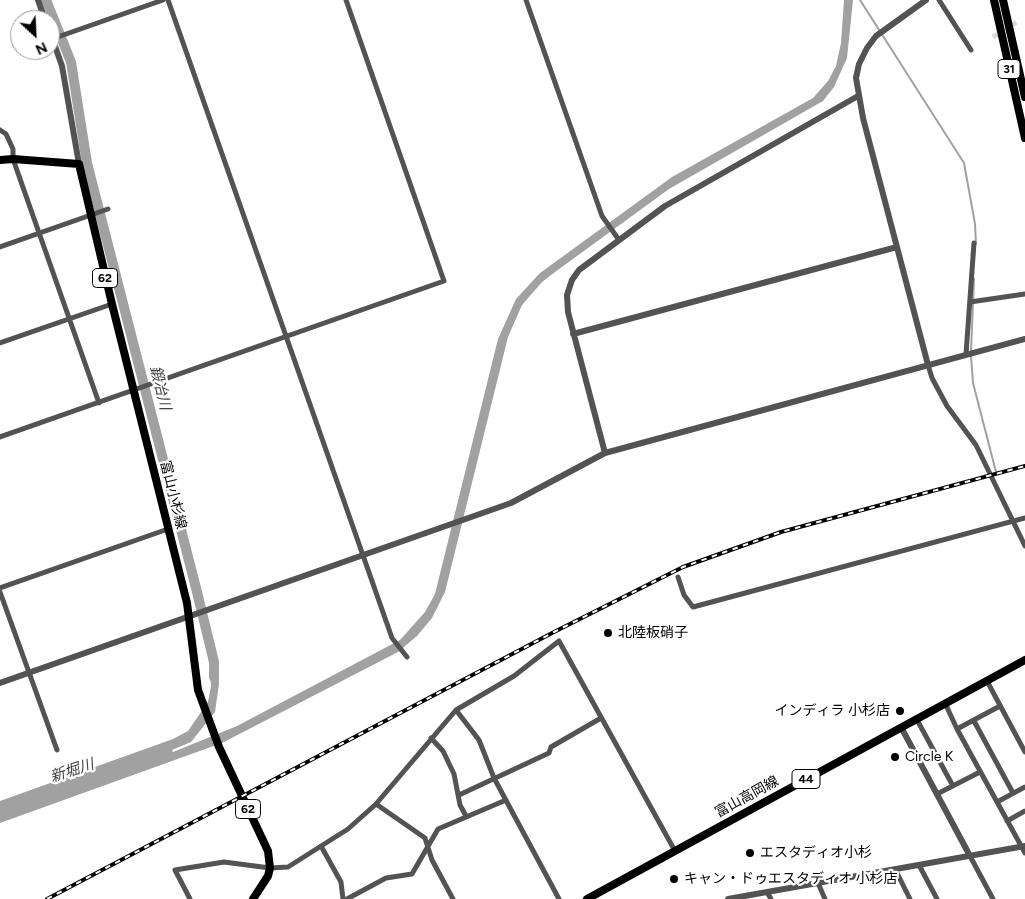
<!DOCTYPE html>
<html>
<head>
<meta charset="utf-8">
<style>
  body { margin:0 }
  #map { position:relative; width:1025px; height:899px; overflow:hidden; background:#fff; font-family:Figtree,sans-serif }
  canvas { display:block }
  .north { position:absolute; left:10px; top:10px; width:50px; height:50px; box-sizing:border-box; background:#fff; border:1px solid #999; border-radius:50%; rotate:155deg; font-size:14px; font-weight:700; line-height:20px; text-align:center; color:#000 }
  .north::after { content:''; display:block; margin:auto; width:18px; height:22px; background:#000; clip-path:polygon(50% 0,100% 100%,50% 72%,0 100%) }
</style>
</head>
<body>
<div id="map">
<canvas width="1025" height="899"></canvas>
<div class="north">N</div>
</div>
<script>
const ctx = document.querySelector('canvas').getContext('2d');
ctx.lineJoin = 'round';
function paint(path, color) { ctx.fillStyle = color; ctx.fill(path, 'evenodd'); }
const poly = rows => new Path2D(rows.map(r => 'M' + r).join(''));
function trace(path, color, width, dash) { ctx.strokeStyle = color; ctx.lineWidth = width; ctx.lineCap = dash ? 'butt' : 'round'; ctx.setLineDash(dash || []); ctx.stroke(path); }
function drawText(font, color, halo, rows, align = 'center') {
  ctx.font = font + ' Figtree,"Noto Sans JP",sans-serif'; ctx.lineWidth = 4.5; ctx.setLineDash([]); ctx.textBaseline = 'middle'; ctx.strokeStyle = halo; ctx.fillStyle = color; for (const [text, x, y, turn = 0] of rows) {
    ctx.save(); ctx.translate(x, y); ctx.rotate((+turn || 0) * Math.PI / 180); ctx.textAlign = isNaN(turn) ? turn : align; if (halo) ctx.strokeText(text, 0, 0); ctx.fillText(text, 0, 0); ctx.restore();
  }
}
const water = poly([
  [844,0,853,0,847,58,834,87,823,101,669,189,555,272,542,282,522,305,508,337,445,592,432,618,417,636,398,652,222,743,0,823,0,801,173,739,188,731,208,702,211,686,209,664,218,662,219,684,215,712,191,742,172,750,173,752,237,726,400,640,425,612,435,594,498,339,516,299,540,273,672,177,813,98,828,81,836,66,841,43]
]);
const stream = poly([
  [860,0,964,163,975,224,976,244],
  [971,351,974,279],
  [971,356,973,383,996,472]
]);
const river = poly([
  [46,0,71,62,87,163,197,592,214,662,214,677]
]);
const minorTunnel = poly([
  [993,37,1017,22]
]);
const minor = poly([
  [168,0,392,638,407,657],
  [526,0,602,216,619,240],
  [939,0,971,50],
  [52,39,163,0],
  [0,130,6,134,13,149,13,159,99,403],
  [0,247,108,209],
  [970,302,1025,294],
  [0,343,112,304],
  [966,354,974,243],
  [928,365,932,378,947,406,976,445,1025,546],
  [0,437,444,281,346,0],
  [678,577,684,595,693,607,1025,518],
  [0,588,168,529],
  [0,592,57,750],
  [987,681,1025,752],
  [945,703,957,729,1025,853],
  [456,710,479,740,494,778,559,899],
  [916,718,953,786],
  [974,721,1013,793],
  [957,729,1000,706],
  [431,738,443,751,454,774,460,805,466,816],
  [937,794,980,772],
  [459,795,549,753,551,747,601,718],
  [997,802,1025,787],
  [376,804,425,838,432,860,453,899],
  [1007,821,1025,811],
  [321,846,341,882,343,899],
  [970,856,993,899],
  [919,865,937,899],
  [895,869,910,899],
  [818,883,825,899],
  [767,892,771,899],
  [190,899,175,870,224,862,270,868,288,867,348,829,376,804,456,710,514,676,559,641,675,851],
  [347,899,386,878,412,874,438,829,506,800]
]);
const tertiary = poly([
  [38,0,45,20],
  [926,0,876,36,867,48,859,64,856,78,863,118,928,365],
  [50,32,62,66,79,164],
  [573,334,897,247],
  [605,453,568,312,567,295,572,280,579,270,665,206,858,96],
  [0,683,511,503,605,453,1025,339],
  [901,727,970,856],
  [728,899,1025,846]
]);
const primary = poly([
  [994,0,1025,138],
  [1003,0,1025,97],
  [0,160,13,159,79,164,112,304,187,603,198,690,219,747,268,851,270,868,268,876,253,899],
  [587,899,1025,660]
]);
const rail = poly([
  [47,899,554,632,683,567,781,532,1025,466]
]);
const markers = [
  [608,633,5,"#000"],
  [900,711,5,"#000"],
  [895,757,5,"#000"],
  [750,853,5,"#000"],
  [674,879,5,"#000"]
];
const shields = [
  [1009,69,22],
  [105,278,25],
  [806,779,28],
  [248,809,25]
];
const shieldNames = [
  ["31",1009,69],
  ["62",105,278],
  ["44",806,779],
  ["62",248,809]
];
const streetNames = [
  ["富山小杉線",173,495,76],
  ["富山高岡線",747,797,-29]
];
const poiNames = [
  ["北陸板硝子",618,633],
  ["インディラ 小杉店",890,711,"right"],
  ["Circle K",905,757],
  ["エスタディオ小杉",760,853],
  ["キャン・ドゥエスタディオ 小杉店",684,879]
];
const waterNames = [
  ["鍛冶川",160,388,76],
  ["新堀川",72,771,-18]
];
paint(water, '#a1a1a1');
trace(stream, '#a1a1a1', 2);
trace(river, '#a1a1a1', 10);
trace(minorTunnel, '#d9d9d9', 5, [5, 2.5]);
trace(minor, '#535353', 5);
trace(tertiary, '#535353', 6);
trace(primary, '#000', 8);
trace(rail, '#000', 4);
trace(rail, '#fff', 2, [5.5]);
for (const [x, y, r, color] of markers) { const dot = new Path2D(); dot.arc(x, y, r, 0, 2 * Math.PI); ctx.fillStyle = color; ctx.fill(dot); trace(dot, '#fff', 2); }
for (const [x, y, w] of shields) { const box = new Path2D(); box.roundRect(x - w / 2, y - 9.5, w, 19, 4); ctx.fillStyle = '#fff'; ctx.fill(box); trace(box, '#000', 1); }
drawText('bold 12px', '#000', null, shieldNames);
drawText('14px', '#000', '#fff', streetNames);
drawText('14px', '#000', '#fff', poiNames, 'left');
drawText('italic 15px', '#424242', '#fff', waterNames);
</script>
</body>
</html>
